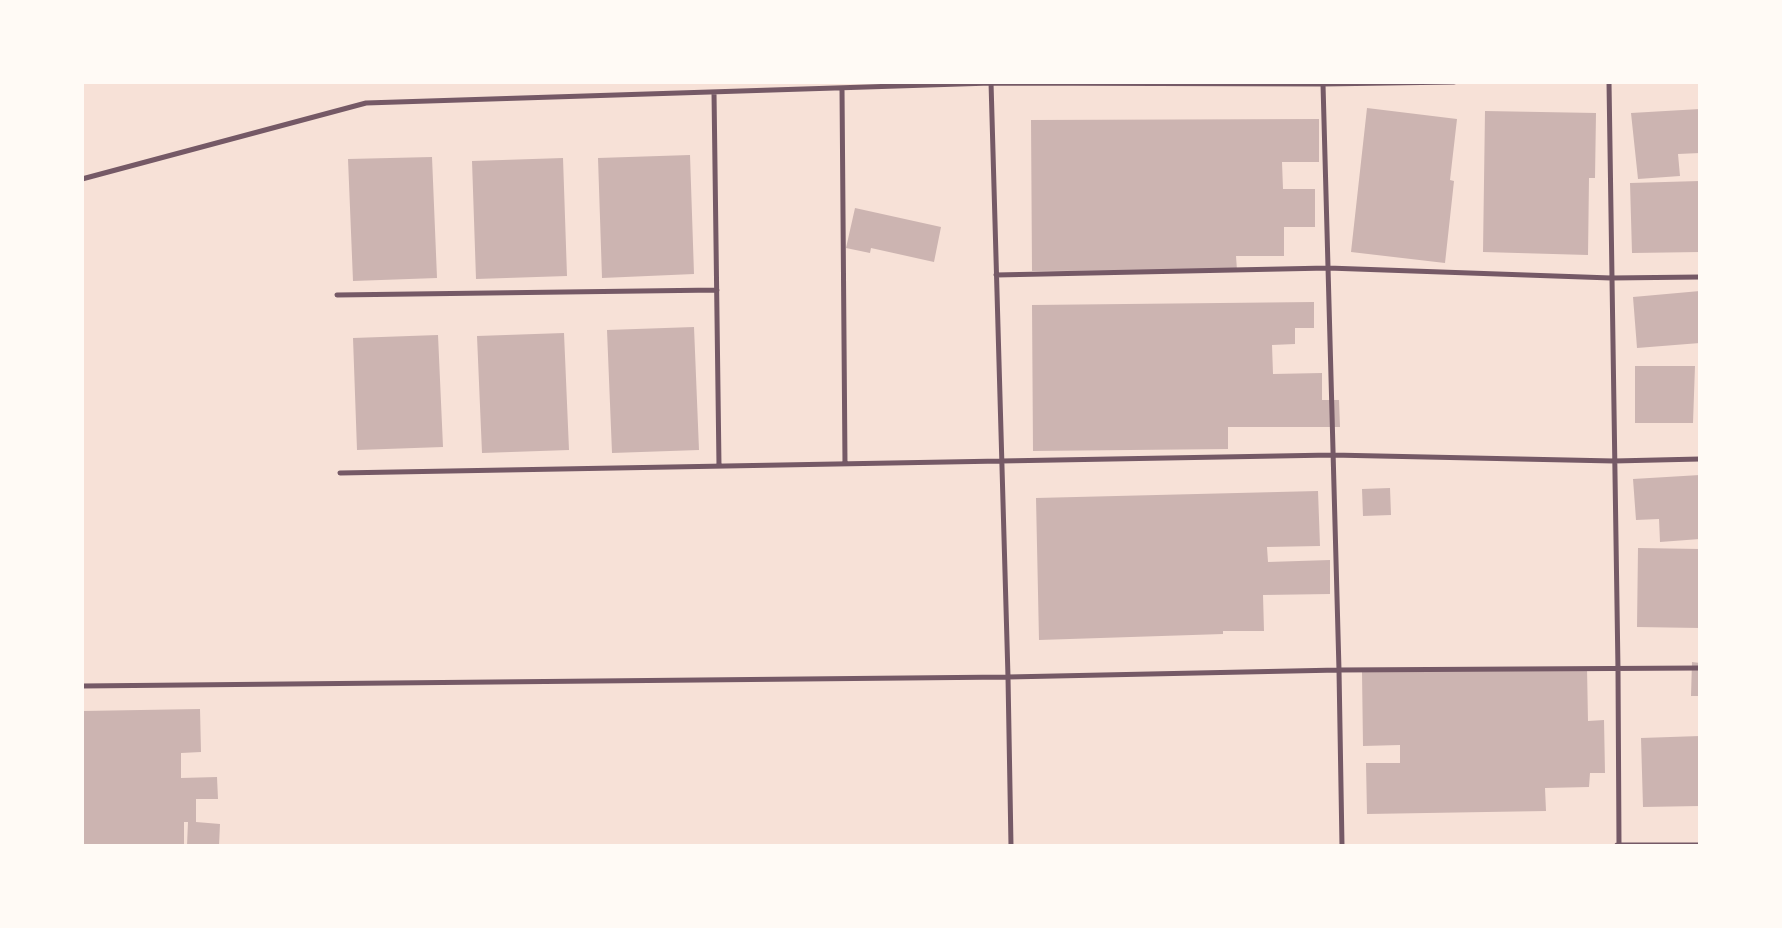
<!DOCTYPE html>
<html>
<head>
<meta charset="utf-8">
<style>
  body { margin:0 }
  #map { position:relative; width:1782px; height:928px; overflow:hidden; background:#f7e1d7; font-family:Roboto,sans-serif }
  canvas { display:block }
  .frame { position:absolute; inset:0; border:84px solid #fffaf5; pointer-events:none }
</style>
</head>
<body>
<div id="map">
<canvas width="1782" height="928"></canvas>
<div class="frame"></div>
</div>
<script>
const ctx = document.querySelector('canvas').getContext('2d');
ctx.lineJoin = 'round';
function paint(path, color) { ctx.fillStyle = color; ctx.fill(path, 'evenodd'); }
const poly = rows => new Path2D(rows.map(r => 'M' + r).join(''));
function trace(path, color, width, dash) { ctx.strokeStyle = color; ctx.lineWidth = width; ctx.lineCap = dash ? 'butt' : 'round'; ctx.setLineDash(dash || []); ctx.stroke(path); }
const building = poly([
  [1367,108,1457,119,1450,180,1454,181,1445,263,1351,252],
  [1700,109,1700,153,1678,154,1680,176,1638,179,1631,113],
  [1485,111,1596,113,1595,178,1589,178,1588,255,1483,252],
  [1319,119,1319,162,1282,162,1283,189,1315,189,1315,227,1284,227,1284,256,1236,256,1237,270,1032,271,1031,120],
  [690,155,694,274,602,278,598,158],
  [432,157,437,278,353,281,348,159],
  [563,158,567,276,476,279,472,161],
  [1700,181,1700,252,1632,253,1630,183],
  [855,208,941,227,934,262,871,248,870,253,846,248],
  [1700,291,1700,343,1637,348,1633,297],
  [1314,302,1314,328,1295,328,1295,344,1272,345,1273,374,1322,373,1322,400,1339,400,1340,427,1228,427,1228,449,1033,451,1032,305],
  [694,327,699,450,612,453,607,330],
  [564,333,569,450,482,453,477,336],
  [438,335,443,447,357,450,353,338],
  [1635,366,1695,366,1693,423,1635,423],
  [1700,475,1700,539,1660,542,1659,519,1636,520,1633,479],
  [1390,488,1391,515,1363,516,1362,489],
  [1318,491,1320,546,1267,547,1268,562,1330,560,1330,594,1263,595,1264,631,1223,631,1223,634,1039,640,1036,498],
  [1638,548,1700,549,1700,628,1637,627],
  [1692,662,1700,663,1700,696,1691,696],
  [1587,668,1588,721,1604,720,1605,773,1590,773,1589,787,1545,788,1546,811,1367,814,1366,763,1400,763,1400,745,1363,746,1362,672],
  [200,709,201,752,181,753,181,778,217,777,218,799,196,799,196,822,220,824,219,846,187,846,188,822,184,822,184,846,82,846,82,711],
  [1700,736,1700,806,1643,807,1641,738]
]);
const minor = poly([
  [991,82,1008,677,1011,846],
  [1609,82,1618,670,1619,845],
  [1323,84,1339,670,1342,846],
  [842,88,845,464],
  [714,92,719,466],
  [82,179,366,103,991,83,1323,84,1454,82],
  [996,275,1328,268,1611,278,1700,277],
  [337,295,717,290],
  [340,473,1332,455,1614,461,1700,459],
  [82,686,1008,677,1339,670,1700,668],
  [1617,845,1700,845]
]);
paint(building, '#ccb4b1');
trace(minor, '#755966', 5);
</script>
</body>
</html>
